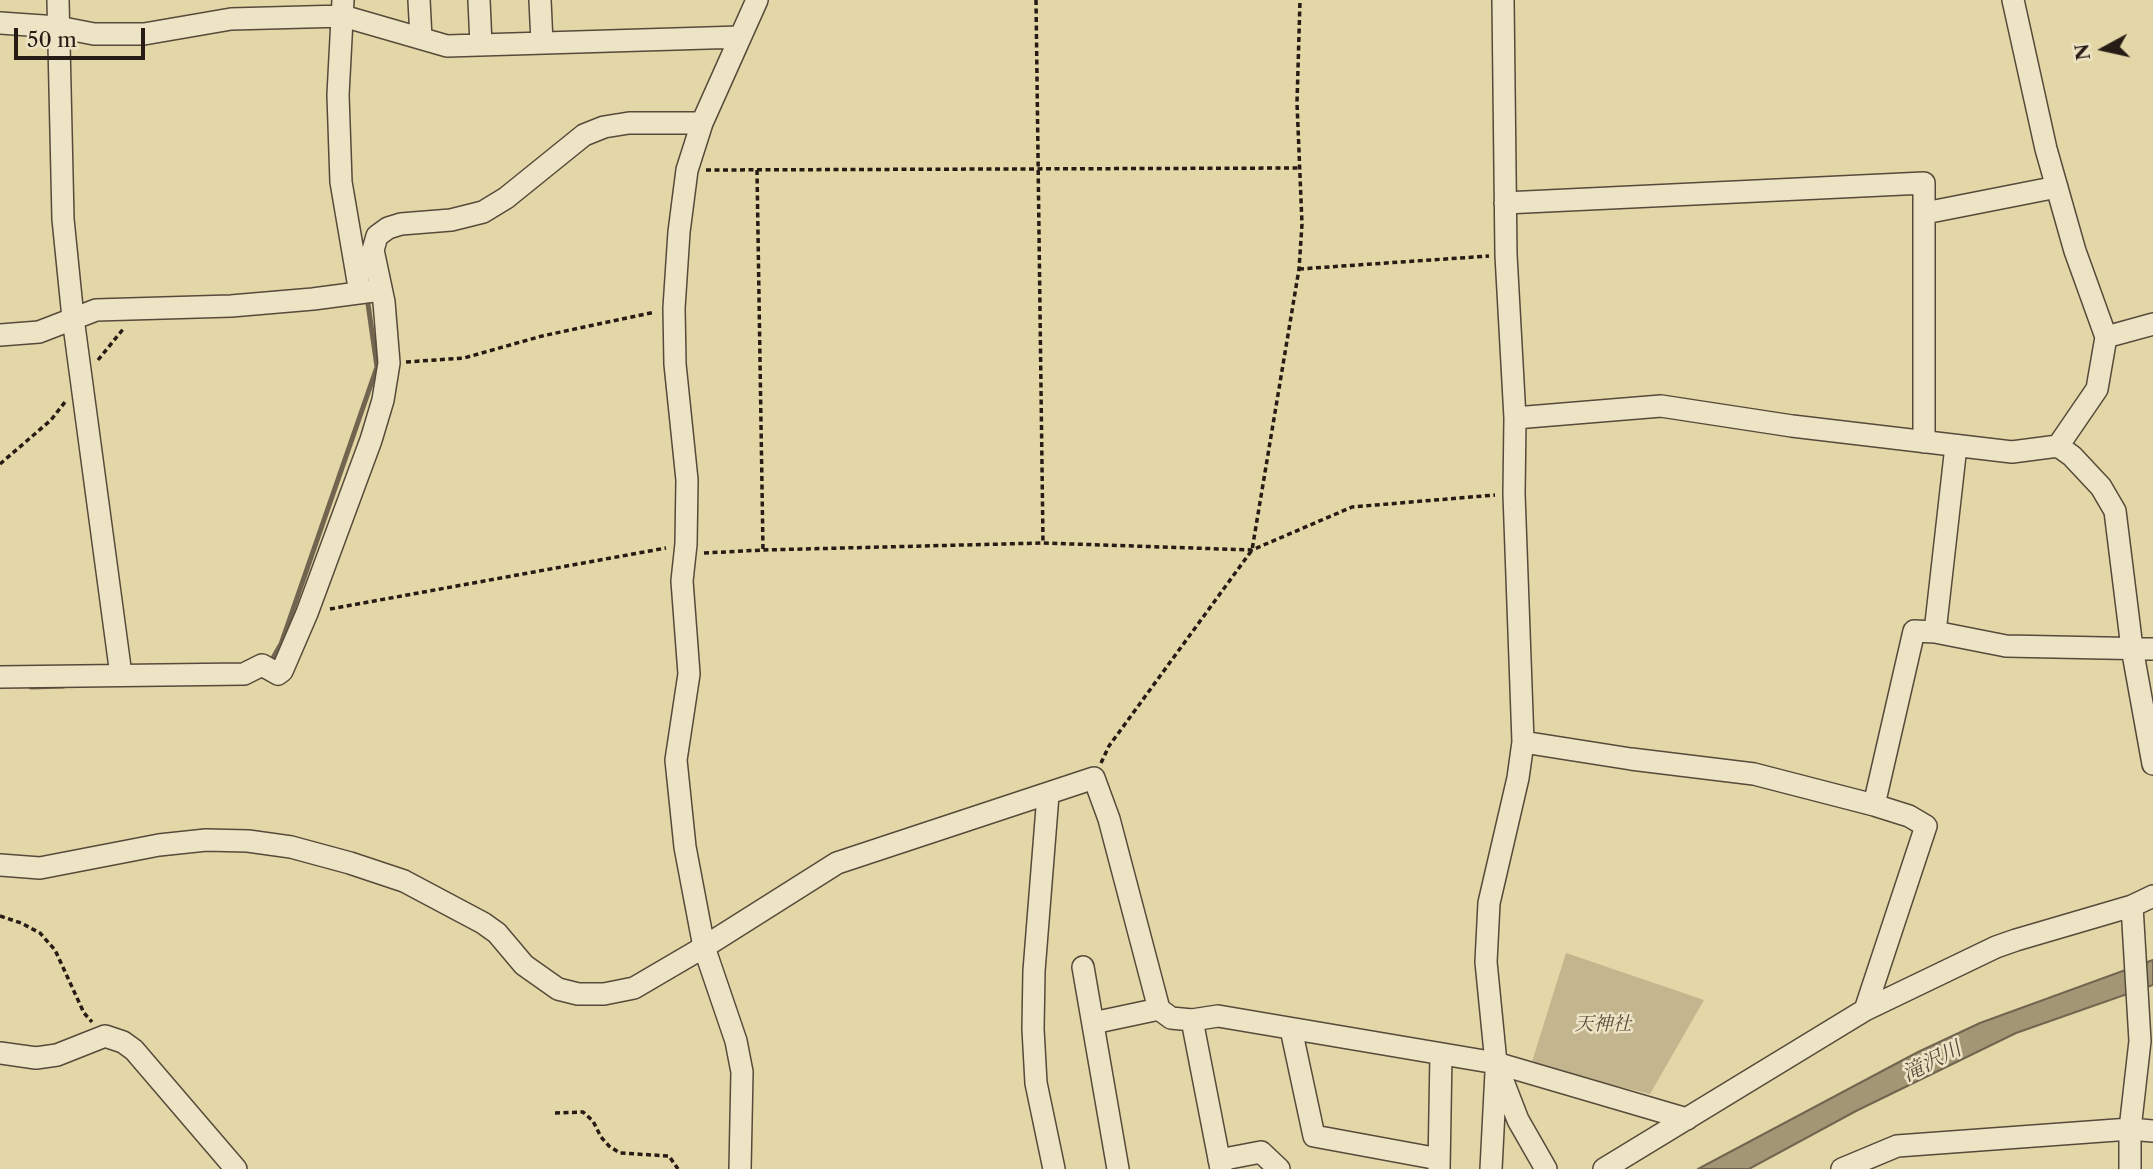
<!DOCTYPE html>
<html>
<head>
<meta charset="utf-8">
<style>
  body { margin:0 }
  #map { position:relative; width:2153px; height:1169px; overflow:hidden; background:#e3d6a7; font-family:"Libre Caslon Text",serif }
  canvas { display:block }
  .north { position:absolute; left:2069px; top:14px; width:70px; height:70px; -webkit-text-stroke:5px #ede4c6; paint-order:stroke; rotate:262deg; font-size:19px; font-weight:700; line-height:28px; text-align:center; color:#271b15 }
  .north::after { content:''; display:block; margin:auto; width:24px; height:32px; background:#271b15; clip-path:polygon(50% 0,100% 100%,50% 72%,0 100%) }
  .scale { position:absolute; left:14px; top:28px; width:131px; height:32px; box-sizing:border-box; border:4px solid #271b15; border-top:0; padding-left:9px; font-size:21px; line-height:24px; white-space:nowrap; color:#271b15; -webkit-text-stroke:5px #ede4c6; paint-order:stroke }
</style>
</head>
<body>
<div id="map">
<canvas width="2153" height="1169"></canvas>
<div class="north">N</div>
<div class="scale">50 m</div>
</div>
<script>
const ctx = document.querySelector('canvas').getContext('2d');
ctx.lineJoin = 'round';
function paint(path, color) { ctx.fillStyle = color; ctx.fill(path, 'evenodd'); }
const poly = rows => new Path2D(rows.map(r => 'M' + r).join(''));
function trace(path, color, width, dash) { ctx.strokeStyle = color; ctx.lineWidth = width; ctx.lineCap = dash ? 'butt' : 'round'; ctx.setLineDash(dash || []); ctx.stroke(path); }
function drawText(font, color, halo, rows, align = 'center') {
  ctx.font = font + ' "Libre Caslon Text","Noto Serif JP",serif'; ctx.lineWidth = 5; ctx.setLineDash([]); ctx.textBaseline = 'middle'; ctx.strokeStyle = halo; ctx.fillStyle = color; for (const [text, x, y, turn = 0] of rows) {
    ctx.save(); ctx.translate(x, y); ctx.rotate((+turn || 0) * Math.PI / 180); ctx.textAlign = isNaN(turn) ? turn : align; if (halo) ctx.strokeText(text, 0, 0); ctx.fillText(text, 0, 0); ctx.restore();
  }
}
const green = poly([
  [1566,953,1704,1000,1650,1094,1531,1065]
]);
const water = poly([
  [2153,960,2153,985,2016,1033,1856,1111,1749,1169,1698,1169,1918,1052,1980,1023,2153,960]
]);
const stream = poly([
  [270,663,281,644,377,367,367,297],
  [31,687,63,686]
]);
const path = poly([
  [1036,0,1043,543],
  [706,170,1299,168],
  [757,170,763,550],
  [1299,269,1489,256],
  [98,360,124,328],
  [406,362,464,358,542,336,655,312],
  [0,464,51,420,65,402],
  [704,553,763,550,1043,543,1252,550,1352,507,1495,495],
  [330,609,666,548],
  [1101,763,1109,746,1252,550,1299,269,1302,224,1297,103,1300,0],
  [0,916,21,923,40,933,55,950,84,1013,92,1022],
  [555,1113,583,1112,593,1121,601,1137,609,1146,620,1153,669,1156,678,1169]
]);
const minor = poly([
  [58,0,63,219,73,318,121,675],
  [343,0,338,95,341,182,360,293],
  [419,0,421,38],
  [479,0,481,45],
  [540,0,542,43],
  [1503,0,1506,255,1515,418,1514,494,1523,742,1518,778,1489,903,1486,962,1496,1063,1518,1120,1546,1169],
  [2013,0,2046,149,2075,251,2106,337,2097,389,2058,446],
  [0,23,58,27,94,34,144,34,231,19,343,16,447,46,740,37],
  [1505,203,1924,183,1924,442],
  [1925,213,2057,187],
  [0,335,39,332,96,310,231,306,313,299,381,290],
  [2106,337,2153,324],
  [1515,418,1661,406,1792,426,2012,452,2058,446,2072,456,2101,487,2115,511,2132,648,2153,764],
  [1935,632,1956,446],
  [0,677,244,674,262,665,278,674,282,671,307,613,371,440,383,400,389,363,384,302,373,250,377,236,388,228,401,224,451,220,483,212,506,198,584,135,604,127,629,123,702,123],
  [1523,742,1631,759,1754,774,1874,805,1909,816,1926,826,1865,1010],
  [1048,795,1034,971,1033,1029,1036,1083,1054,1169],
  [1874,805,1914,631,1935,632,2006,646,2153,649],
  [0,865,40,868,159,845,206,840,248,841,291,847,350,863,404,881,483,923,497,933,524,965,558,989,578,994,604,994,634,988,704,947,837,863,1094,778,1109,819,1159,1009,1171,1018,1192,1020,1218,1016,1496,1063,1687,1119],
  [1083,967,1118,1169],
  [1192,1020,1221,1169],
  [1093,1023,1159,1009],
  [1291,1029,1314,1136,1439,1159],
  [0,1053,36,1058,57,1055,105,1036,123,1042,134,1050,236,1169],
  [1219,1160,1261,1152,1279,1169],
  [740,1169,742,1072,736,1041,704,947,685,847,676,760,689,674,682,581,686,544,687,480,675,364,674,308,679,232,687,170,702,123,757,0],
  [1439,1169,1441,1054],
  [1491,1169,1496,1072],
  [1604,1169,1865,1010,1996,947,2016,940,2132,906,2153,896],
  [1842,1169,1897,1146,2130,1129,2153,1131],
  [2130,1169,2130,1129,2140,1041,2132,906]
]);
const parkNames = [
  ["天神社",1603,1025]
];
const waterNames = [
  ["滝沢川",1932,1062,-27]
];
paint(green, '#c3b68e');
paint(water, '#a39675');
trace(water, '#71654f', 2);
trace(stream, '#71654f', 5);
trace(minor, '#564a3a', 24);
trace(path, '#271b15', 3.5, [5, 3.5]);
trace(minor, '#ede4c6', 21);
drawText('italic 19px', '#564a39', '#ede4c6', parkNames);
drawText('italic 21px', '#594c3b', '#ede4c6', waterNames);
</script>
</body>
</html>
